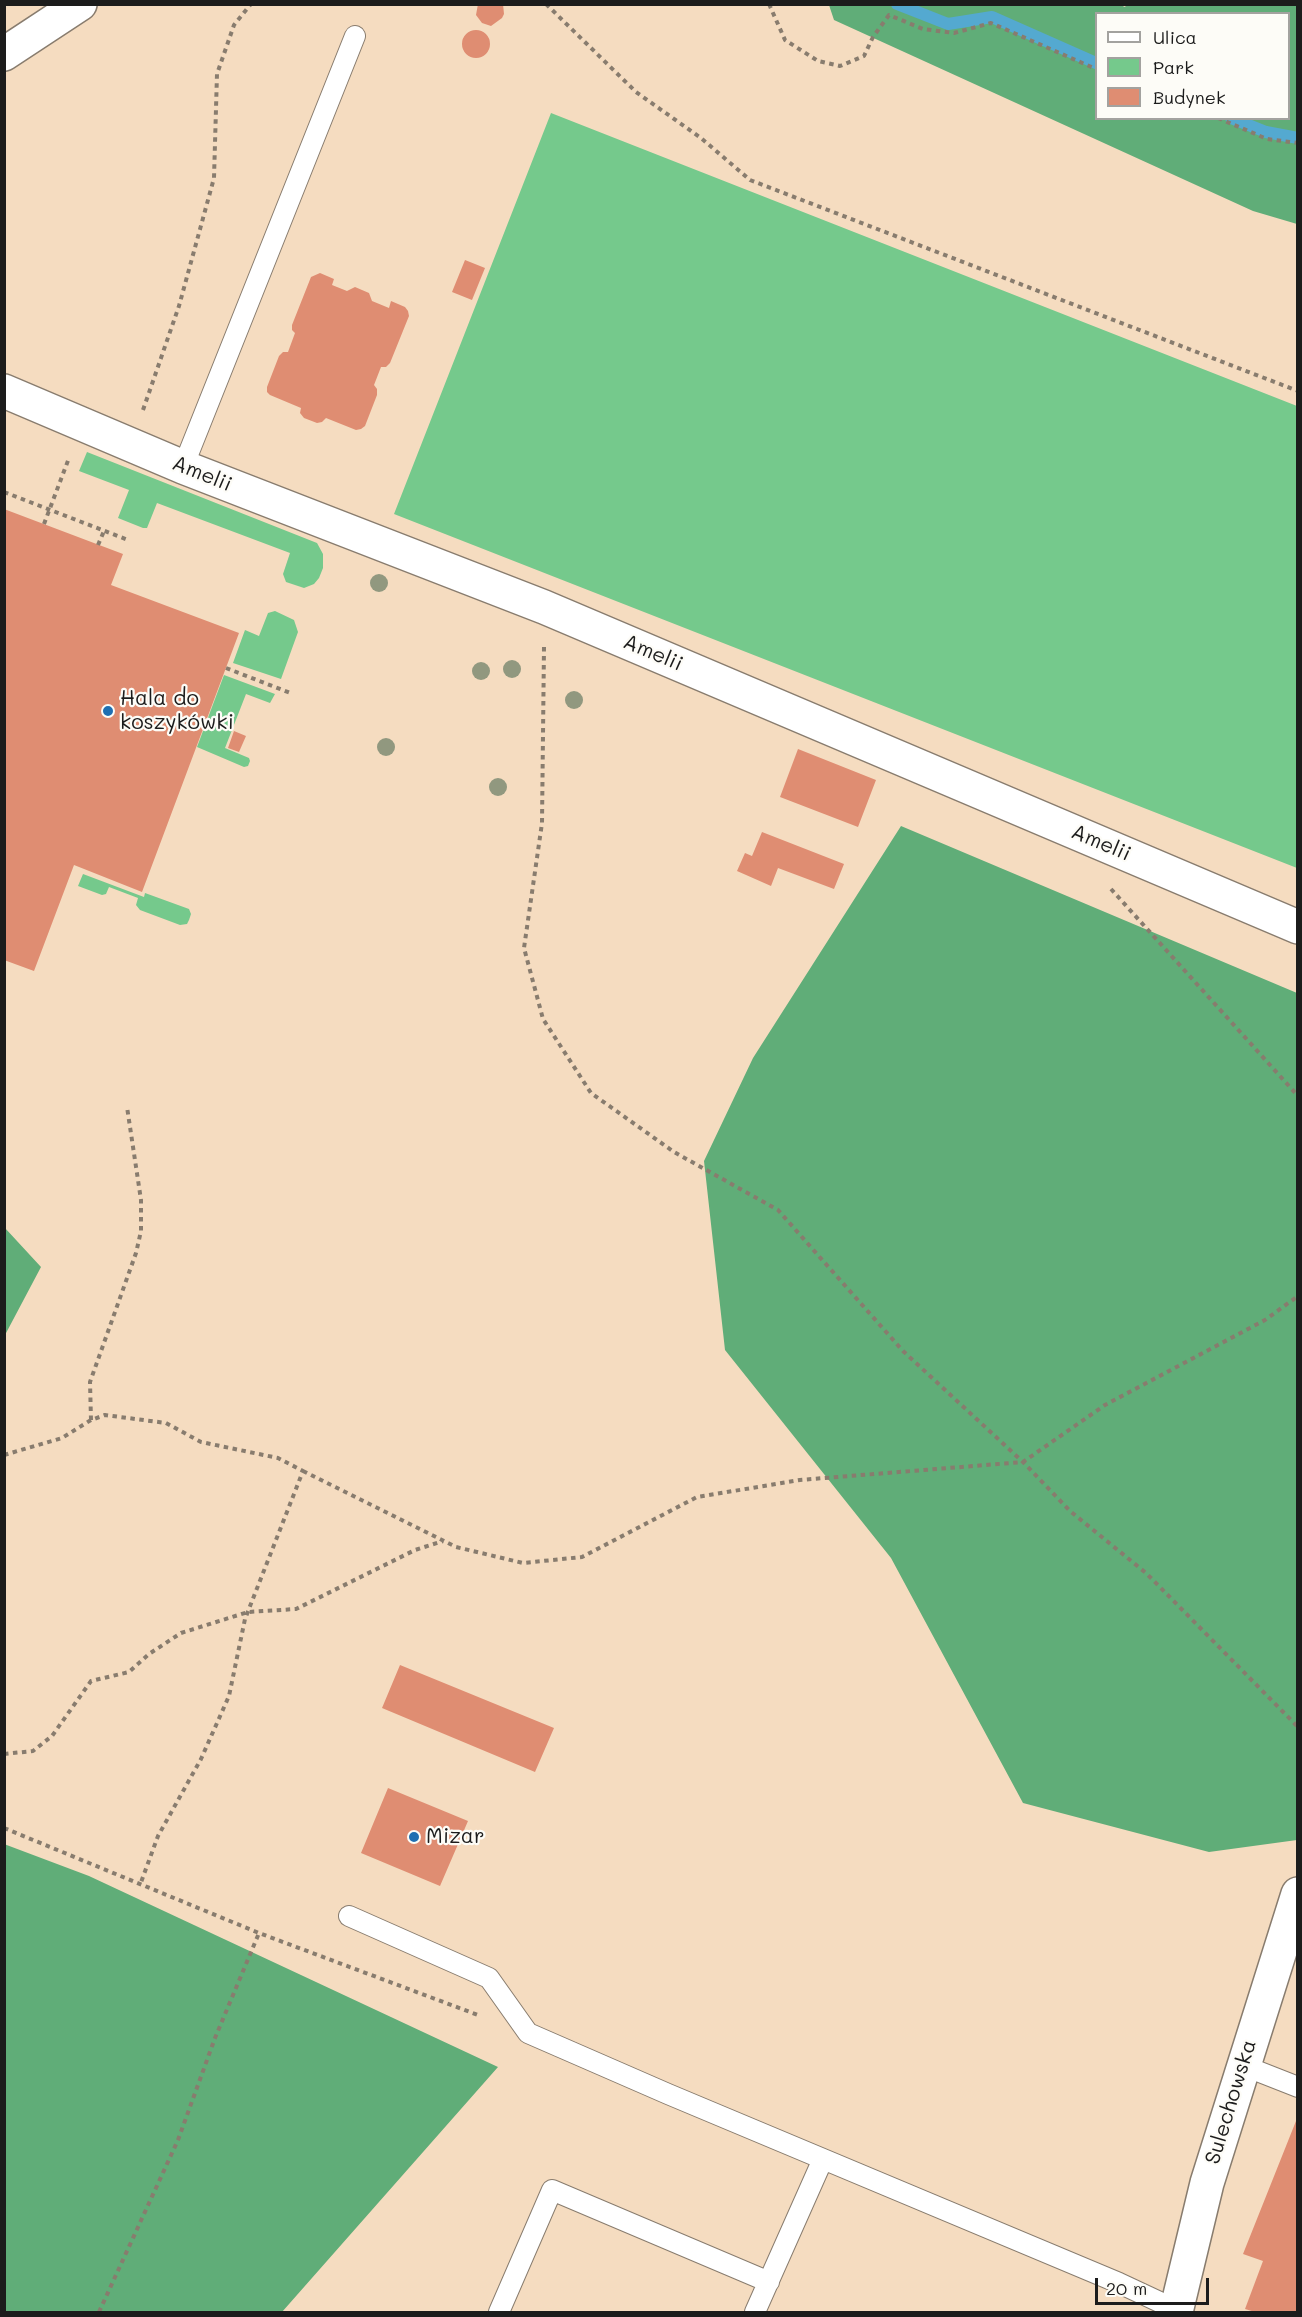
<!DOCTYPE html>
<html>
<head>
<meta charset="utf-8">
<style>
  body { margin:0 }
  #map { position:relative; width:1302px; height:2317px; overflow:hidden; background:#f5dcc0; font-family:Mali,sans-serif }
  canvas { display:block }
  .frame { position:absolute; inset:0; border:6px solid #1c1c1c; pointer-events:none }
  .legend { position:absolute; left:1095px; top:12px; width:195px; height:108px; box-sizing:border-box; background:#fdfcf7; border:2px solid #a3a29f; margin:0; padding:8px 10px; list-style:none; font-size:18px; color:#1c1c1c }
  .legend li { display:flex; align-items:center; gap:12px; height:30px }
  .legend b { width:30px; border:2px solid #a3a29f }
  .scale { position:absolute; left:1095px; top:2278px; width:114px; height:27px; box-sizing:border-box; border:3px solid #1c1c1c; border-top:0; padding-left:8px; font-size:18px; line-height:21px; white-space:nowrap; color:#1c1c1c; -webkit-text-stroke:4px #fdfcf7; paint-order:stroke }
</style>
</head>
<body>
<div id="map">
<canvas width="1302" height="2317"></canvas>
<div class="frame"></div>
<ul class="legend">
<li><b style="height:8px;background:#fff"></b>Ulica</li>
<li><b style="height:16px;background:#75c98c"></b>Park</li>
<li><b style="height:16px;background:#df8d72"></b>Budynek</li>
</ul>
<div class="scale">20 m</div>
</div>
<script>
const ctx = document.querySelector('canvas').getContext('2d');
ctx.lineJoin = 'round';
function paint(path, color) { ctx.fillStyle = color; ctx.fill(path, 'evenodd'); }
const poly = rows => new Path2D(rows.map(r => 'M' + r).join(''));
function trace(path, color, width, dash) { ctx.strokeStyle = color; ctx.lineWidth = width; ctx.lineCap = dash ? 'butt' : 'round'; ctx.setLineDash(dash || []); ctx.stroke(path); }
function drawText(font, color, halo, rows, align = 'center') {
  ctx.font = font + ' Mali,sans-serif'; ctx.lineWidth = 4.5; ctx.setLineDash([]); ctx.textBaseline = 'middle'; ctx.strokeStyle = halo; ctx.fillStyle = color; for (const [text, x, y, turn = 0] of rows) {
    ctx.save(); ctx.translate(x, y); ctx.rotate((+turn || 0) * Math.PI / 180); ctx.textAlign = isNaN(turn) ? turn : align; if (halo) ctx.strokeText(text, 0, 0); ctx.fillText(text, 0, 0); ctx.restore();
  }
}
const green = poly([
  [551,113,1297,406,1297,868,394,514],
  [87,452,317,543,323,554,323,568,319,578,314,584,304,588,286,582,283,574,290,553,157,503,147,528,143,528,118,518,129,490,79,471],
  [275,611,294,620,298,632,281,679,233,663,245,630,259,636,268,613],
  [224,675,275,694,270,703,246,694,225,748,249,758,250,761,248,766,244,767,197,747],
  [83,874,144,897,145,893,189,909,191,914,189,920,187,924,180,925,140,910,136,905,138,898,109,887,106,894,102,895,78,886]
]);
const forest = poly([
  [1118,4,1125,7,1127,4,1297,5,1297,224,1253,211,834,20,829,5],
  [1096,14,1288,14,1288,118,1096,118],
  [901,826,1297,993,1297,1840,1209,1852,1023,1803,891,1558,725,1350,704,1161,753,1058],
  [5,1228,41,1267,5,1335],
  [4,1844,89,1876,498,2067,282,2312,5,2312]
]);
const stream = poly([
  [897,4,948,24,992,17,1096,63],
  [1231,118,1266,132,1298,138]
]);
const building = poly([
  [478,4,503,4,504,14,502,18,491,26,482,23,476,15],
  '462 44a14 14 0 1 1 28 0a14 14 0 1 1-28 0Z',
  [465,260,485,268,472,300,452,292],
  [320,273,334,279,332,285,347,291,355,287,369,293,372,301,389,308,391,301,405,307,408,311,409,316,390,363,386,367,381,367,374,385,377,389,377,395,365,426,361,429,356,430,326,418,322,422,317,423,304,418,300,413,301,408,270,395,267,392,267,387,279,356,283,352,288,352,295,333,292,330,292,325,311,277],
  [4,509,123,554,111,585,239,633,142,892,74,865,34,971,4,960],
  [234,731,246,736,239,752,228,748],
  [798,749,876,780,858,827,780,797],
  [762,832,844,864,834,889,778,868,771,886,737,871,745,853,752,856],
  [400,1665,554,1728,535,1772,382,1708],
  [388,1788,468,1821,440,1886,361,1853],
  [1296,2121,1298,2122,1298,2312,1255,2312,1245,2309,1263,2261,1243,2254]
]);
const path = poly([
  [546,4,636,92,701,138,750,180,1298,391],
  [769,4,785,40,818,61,840,66,864,56,873,37,889,15,923,29,954,33,991,23,1096,69],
  [1218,118,1267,139,1298,143],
  [143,410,179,306,214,178,217,74,234,25,251,4],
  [4,492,128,540],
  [44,524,69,458],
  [98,545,104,531],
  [544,647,542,823,524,948,543,1019,591,1093,674,1152,778,1210,903,1351,1023,1462,1070,1511,1146,1573,1298,1727],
  [226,668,293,694],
  [1111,889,1298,1096],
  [91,1420,90,1382,136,1253,141,1231,141,1200,127,1107],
  [4,1455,62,1438,91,1420,105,1415,166,1423,201,1442,278,1458,303,1471,245,1619,229,1696,201,1759,158,1836,140,1885],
  [303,1471,456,1547,523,1563,582,1557,697,1497,800,1480,1023,1462,1105,1405,1265,1320,1298,1296],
  [4,1754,33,1751,52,1736,91,1681,129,1672,149,1654,181,1633,248,1612,296,1609,415,1550,443,1541],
  [4,1828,259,1933,478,2015],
  [99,2312,178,2140,215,2038,259,1933]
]);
const lane = poly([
  [183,467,355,36],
  [349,1916,489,1978,528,2033,668,2094,1119,2283,1181,2312],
  [1242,2065,1298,2087],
  [499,2312,552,2190,769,2282],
  [755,2312,823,2159]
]);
const street = poly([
  [4,54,80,4],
  [4,391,183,467,544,607,1298,927],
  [1176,2312,1207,2183,1298,1894]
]);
const trees = [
  [379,583],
  [512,669],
  [481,671],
  [574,700],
  [386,747],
  [498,787]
];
const markers = [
  [108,711,6,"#1f6fb2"],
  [414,1837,6,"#1f6fb2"]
];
const streetNames = [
  ["Amelii",202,474,22],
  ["Amelii",653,653,23],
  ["Amelii",1101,843,23],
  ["Sulechowska",1231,2102,-73]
];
const poiNames = [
  ["Hala do",120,699],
  ["koszykówki",120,723],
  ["Mizar",426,1837]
];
paint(green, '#75c98c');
paint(forest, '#60ad78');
trace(stream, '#54a9d0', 12);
paint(building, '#df8d72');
trace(lane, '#887c6e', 22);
trace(street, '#887c6e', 36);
trace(path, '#887c6e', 4, [4.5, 4.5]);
trace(lane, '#fff', 20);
trace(street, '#fff', 33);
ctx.fillStyle = '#91987f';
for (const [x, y] of trees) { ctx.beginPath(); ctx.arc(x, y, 9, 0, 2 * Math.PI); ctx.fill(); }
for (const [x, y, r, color] of markers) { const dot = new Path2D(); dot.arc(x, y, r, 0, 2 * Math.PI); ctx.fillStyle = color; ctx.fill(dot); trace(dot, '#fdfcf7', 2); }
drawText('21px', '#1c1c1c', '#fdfcf7', streetNames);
drawText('21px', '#1c1c1c', '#fdfcf7', poiNames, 'left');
</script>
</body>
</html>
